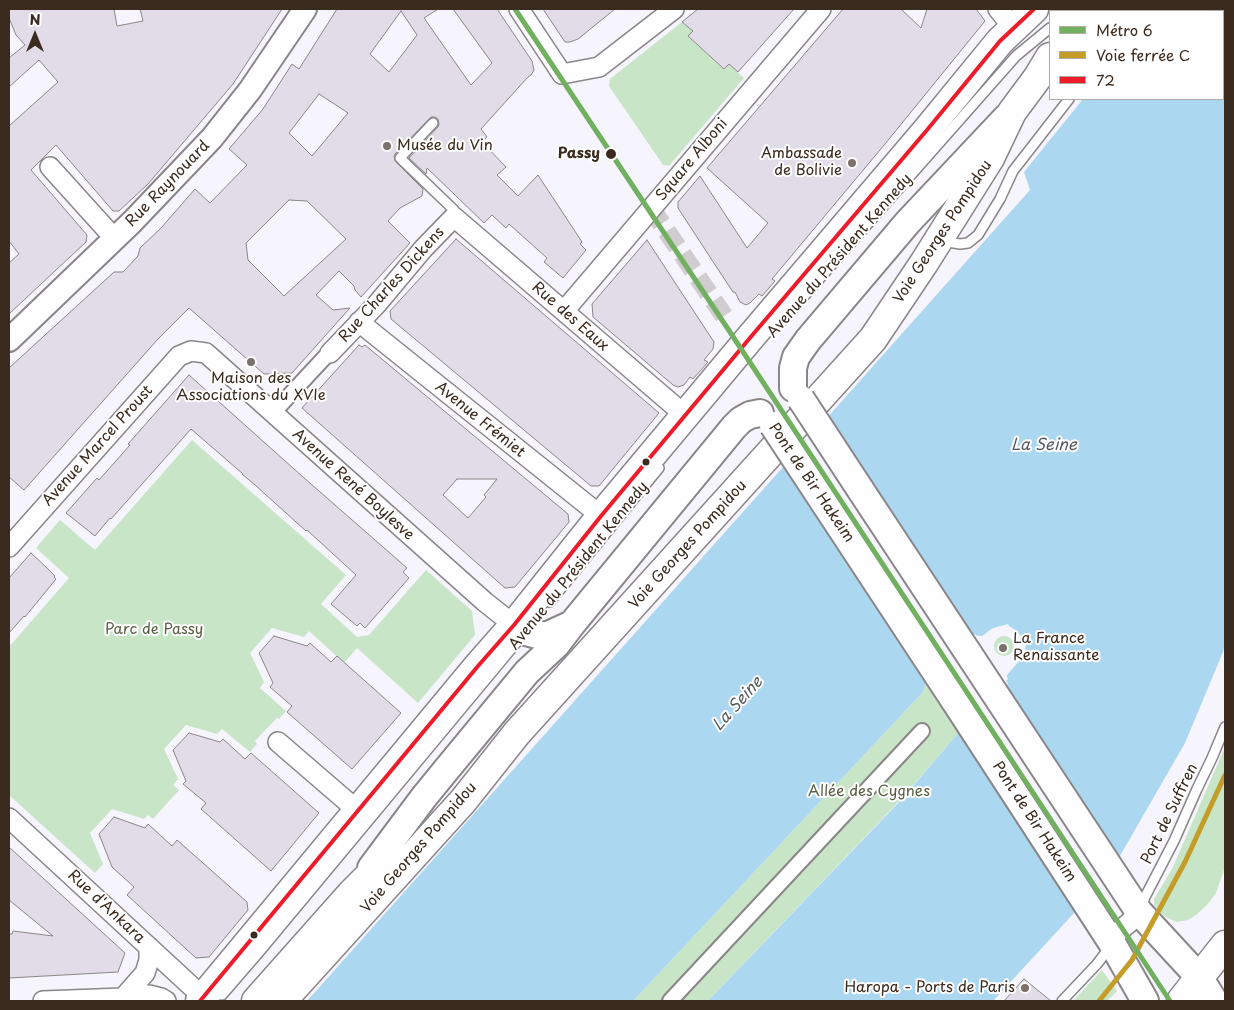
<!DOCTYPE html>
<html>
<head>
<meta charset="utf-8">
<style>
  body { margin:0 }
  #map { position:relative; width:1234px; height:1010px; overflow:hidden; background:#f6f4fc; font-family:"Playpen Sans",sans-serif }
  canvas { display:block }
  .frame { position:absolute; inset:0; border:10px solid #3b2a1e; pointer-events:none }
  .legend { position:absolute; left:1049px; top:10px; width:175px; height:90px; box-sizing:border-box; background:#fff; border:1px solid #b1aaa5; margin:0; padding:6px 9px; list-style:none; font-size:15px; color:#3b2a1e }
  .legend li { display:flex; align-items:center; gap:10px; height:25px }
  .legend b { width:25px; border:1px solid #b1aaa5 }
  .north { position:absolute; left:10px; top:10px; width:50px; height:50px; -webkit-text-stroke:4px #fff; paint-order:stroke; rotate:0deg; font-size:14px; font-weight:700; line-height:20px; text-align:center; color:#3b2a1e }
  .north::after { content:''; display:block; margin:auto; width:18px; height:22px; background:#3b2a1e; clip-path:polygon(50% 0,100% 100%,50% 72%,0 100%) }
</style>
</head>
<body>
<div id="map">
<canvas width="1234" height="1010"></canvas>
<div class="frame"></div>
<ul class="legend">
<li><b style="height:6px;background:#70b05e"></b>Métro 6</li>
<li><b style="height:6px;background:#c49c28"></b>Voie ferrée C</li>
<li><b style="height:6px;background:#ee1b29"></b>72</li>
</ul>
<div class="north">N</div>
</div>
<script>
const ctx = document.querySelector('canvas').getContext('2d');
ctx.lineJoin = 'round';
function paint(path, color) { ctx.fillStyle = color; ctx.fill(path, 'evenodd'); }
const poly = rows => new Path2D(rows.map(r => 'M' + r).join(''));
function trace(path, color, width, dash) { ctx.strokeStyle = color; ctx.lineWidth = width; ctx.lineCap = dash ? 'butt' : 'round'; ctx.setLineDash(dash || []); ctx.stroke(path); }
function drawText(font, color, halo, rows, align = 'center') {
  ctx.font = font + ' "Playpen Sans",sans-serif'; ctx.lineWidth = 4; ctx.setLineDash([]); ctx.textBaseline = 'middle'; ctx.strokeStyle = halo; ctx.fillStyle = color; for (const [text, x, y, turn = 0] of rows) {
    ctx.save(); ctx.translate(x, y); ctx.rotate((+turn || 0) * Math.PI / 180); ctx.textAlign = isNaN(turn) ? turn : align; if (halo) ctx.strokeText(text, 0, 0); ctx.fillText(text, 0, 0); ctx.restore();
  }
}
const green = poly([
  [682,22,693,31,688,36,724,69,729,64,744,78,669,166,663,165,609,86,610,79],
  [192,440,346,575,321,604,357,637,369,635,426,570,472,611,475,635,418,703,357,648,344,663,309,631,304,637,272,628,250,653,264,682,260,688,286,711,279,719,277,718,255,741,257,744,250,752,222,729,217,734,186,725,164,749,178,779,173,785,179,790,153,819,148,815,144,819,112,809,90,833,103,864,95,873,9,795,9,647,69,578,36,548,47,535,60,520,95,550],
  '994 646a10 10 0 1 1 20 0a10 10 0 1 1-20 0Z',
  [926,682,959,732,905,795,708,1001,633,1001,923,692],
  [1225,747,1225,867,1216,893,1207,905,1196,915,1188,920,1176,922,1164,916,1154,905,1154,899,1172,869],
  [1102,970,1117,991,1107,1001,1073,1001]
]);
const water = poly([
  [1155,9,1225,9,1225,642,1223,652,1185,743,1117,861,1075,912,993,1001,708,1001,903,798,959,732,1008,684,1006,681,1008,679,1007,677,1007,675,1020,660,1025,650,1026,641,1023,639,1017,631,1009,626,1008,624,993,628,982,636,979,636,978,635,977,636,975,634,926,682,923,692,633,1001,307,1001,1030,190,1024,172,1083,99,1223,99,1223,11,1153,11]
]);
const pier = poly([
  [826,415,970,638,928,685,783,464],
  [1003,686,1119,863,1077,915,958,730]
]);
const building = poly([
  [9,9,114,9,117,26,143,21,140,9,282,9,233,84,148,184,119,211,113,211,56,145,31,170,87,235,86,242,9,314,9,263,19,254,9,241,9,126,58,82,39,60,9,87,9,58,25,45,16,35,9,18,9,9],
  [337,9,438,9,424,18,471,85,492,63,453,9,497,9,532,61,534,70,531,75,527,78,481,129,487,137,482,142,506,167,497,175,518,196,538,175,582,242,580,244,586,250,563,278,544,262,547,258,509,224,506,228,492,215,484,223,427,168,426,174,409,158,438,127,439,124,438,119,435,117,431,117,395,154,394,157,396,162,423,189,422,196,400,208,388,221,410,243,361,297,355,290,354,286,339,271,316,295,333,310,350,308,292,373,264,374,189,308,158,339,24,490,9,477,9,368,114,272,123,272,138,256,140,248,161,228,195,189,210,203,247,165,229,149,263,109,292,64,299,69,337,9],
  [401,11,417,35,389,72,370,54,401,11],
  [319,94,348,113,312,156,289,133,319,94],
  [289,200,307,201,346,239,284,296,248,260,246,243,289,200],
  [543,9,615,9,578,39,570,42,565,42,543,9],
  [698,9,794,9,738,72,729,64,724,69,688,36,693,31,682,22,698,9],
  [843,9,901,9,921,28,927,9,976,9,985,21,885,144,772,279,775,281,762,296,759,294,750,303,746,305,740,302,735,292,733,292,706,251,678,208,678,202,700,176,747,248,768,223,707,168,843,9],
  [456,239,659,413,599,486,591,486,391,319,390,311,456,239],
  [647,240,714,342,713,349,704,360,708,362,693,379,690,377,684,385,678,387,673,385,593,317,592,304,647,240],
  [359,345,362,347,365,345,568,514,569,522,515,587,505,588,302,408,359,345],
  [457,479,497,479,484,495,486,497,468,518,443,495,457,479],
  [189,375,303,477,407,568,403,572,409,578,365,628,360,623,357,626,331,604,356,575,307,530,306,531,255,485,242,474,243,474,191,429,111,519,110,518,95,536,66,513,97,478,99,480,130,445,128,444,189,375],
  [31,553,46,567,55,576,54,577,56,579,25,617,24,616,9,633,9,578,31,553],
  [274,636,307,646,310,643,331,662,337,656,401,713,352,769,287,712,292,706,270,687,273,683,259,653,274,636],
  [189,733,220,742,223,739,245,759,251,753,319,813,271,871,201,809,206,803,183,784,186,781,173,750,189,733],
  [114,817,145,828,148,824,172,846,177,840,247,902,248,910,209,957,196,958,127,895,134,887,112,867,99,834,114,817],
  [9,847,125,953,118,972,9,978,9,934,12,934,13,931,53,936,9,900,9,847],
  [1024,979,1051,1001,1004,1001,1024,979]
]);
const minorTunnel = poly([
  [651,208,724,316]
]);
const service = poly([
  [1139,11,1141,9],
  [433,123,400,158,454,210,454,217],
  [942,240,948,242,960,244,968,243,978,235,1000,199,1013,171,1069,99],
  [783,320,1016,56,1050,28],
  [550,602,659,468],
  [1141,908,1145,897,1174,841,1197,789,1212,758,1225,727],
  [222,995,260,951,517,642],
  [1062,1001,1097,964,1110,947]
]);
const pedestrian = poly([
  [273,413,325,357],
  [670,1001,922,731]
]);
const minor = poly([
  [519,9,562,74,599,67,674,9],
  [998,9,1014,29],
  [50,167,115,239],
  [564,311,821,9],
  [359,322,601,516],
  [330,353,377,304,423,249,454,217,686,416],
  [9,547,179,356,191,351,206,353,485,602,514,625],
  [278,742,358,811],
  [9,818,203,997],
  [1112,943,1118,932,1130,922,1139,912],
  [43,1001,123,998,149,995,161,998,166,1001],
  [125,1001,123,998,145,973,149,960,149,947]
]);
const tertiary = poly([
  [9,340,132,222,212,138,250,90,305,9]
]);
const secondary = poly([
  [793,388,793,368,796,357,808,340,908,222,1006,118],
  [860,489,1139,912,1199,977,1214,1001],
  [514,625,526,632,537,635,548,635,572,624],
  [954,700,1112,943,1145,1001],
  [371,868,424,797,451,764,527,672,556,645,572,624,734,427,741,420,750,415,760,413]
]);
const primary = poly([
  [1078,11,1080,9],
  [200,1001,478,666,514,625,601,516,749,339,927,130,1000,41,1034,9],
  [256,1001,351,894,392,853],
  [282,1001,463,801,517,733,873,339,924,263,990,158,1012,112,1038,77,1050,57],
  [1181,1001,1225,945]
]);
const secondaryBridge = poly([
  [801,399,860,489],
  [773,425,954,700]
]);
const bus1 = poly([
  [200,1001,478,666,514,625,601,516,749,339,927,130,1000,41,1034,9]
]);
const rail1 = poly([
  [1099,1001,1132,960,1185,862,1225,775]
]);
const metro1 = poly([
  [515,9,728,329,1170,1001]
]);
const markers = [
  [387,146,5,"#7c716c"],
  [611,154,6,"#3b2a1e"],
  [852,163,5,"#7c716c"],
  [251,362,5,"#7c716c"],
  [646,462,4.5,"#3b2a1e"],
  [1003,648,5,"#7c716c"],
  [254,935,4.5,"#3b2a1e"],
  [1025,988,5,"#7c716c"]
];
const poiNames = [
  ["Musée du Vin",397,146],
  ["Ambassade",842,154,"right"],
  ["de Bolivie",842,171,"right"],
  ["Maison des",251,379,"center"],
  ["Associations du XVIe",251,396,"center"],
  ["La France",1013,639],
  ["Renaissante",1013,656],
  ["Haropa - Ports de Paris",1015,988,"right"]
];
const stopNames = [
  ["Passy",600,154]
];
const streetNames = [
  ["Square Alboni",692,160,-50],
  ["Rue Raynouard",168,184,-46],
  ["Voie Georges Pompidou",943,232,-57],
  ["Avenue du Président Kennedy",840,256,-49],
  ["Rue Charles Dickens",392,285,-48],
  ["Rue des Eaux",570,317,41],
  ["Avenue Frémiet",480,420,39],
  ["Avenue Marcel Proust",98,446,-48],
  ["Pont de Bir Hakeim",811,483,56],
  ["Avenue René Boylesve",353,485,42],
  ["Voie Georges Pompidou",688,545,-48],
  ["Avenue du Président Kennedy",579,566,-51],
  ["Port de Suffren",1170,814,-64],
  ["Pont de Bir Hakeim",1034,822,57],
  ["Voie Georges Pompidou",419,848,-49],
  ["Rue d'Ankara",106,907,43]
];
const parkNames = [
  ["Parc de Passy",154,630],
  ["Allée des Cygnes",869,792]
];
const waterNames = [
  ["La Seine",1044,446],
  ["La Seine",738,704,-48]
];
paint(green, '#c8e5c7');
paint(water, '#abd7f1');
paint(pier, '#f6f4fc');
paint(building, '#e1dce7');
trace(building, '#8a8687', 1);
trace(minorTunnel, '#d1ccd0', 19, [19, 9]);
trace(service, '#8a8687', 12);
trace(pedestrian, '#8a8687', 18);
trace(minor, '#8a8687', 22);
trace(tertiary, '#8a8687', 26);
trace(secondary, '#8a8687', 30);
trace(primary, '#8a8687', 31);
trace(service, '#fefdff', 9);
trace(pedestrian, '#fefdff', 14);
trace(minor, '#fefdff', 19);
trace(tertiary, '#fefdff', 22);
trace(secondary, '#fefdff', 26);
trace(primary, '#fefdff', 28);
trace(secondaryBridge, '#8a8687', 30, []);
trace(secondaryBridge, '#fefdff', 26);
trace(bus1, '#ee1b29', 4);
trace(rail1, '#c49c28', 5);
trace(metro1, '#70b05e', 5);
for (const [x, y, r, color] of markers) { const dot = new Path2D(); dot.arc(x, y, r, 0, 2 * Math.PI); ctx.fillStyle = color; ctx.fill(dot); trace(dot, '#fff', 2); }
drawText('15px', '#3b2a1e', '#fff', poiNames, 'left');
drawText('bold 15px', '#3b2a1e', '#fff', stopNames, 'right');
drawText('15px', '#3b2a1e', '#fff', streetNames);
drawText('15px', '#5a5e44', '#fff', parkNames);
drawText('italic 16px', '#535a5c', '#fff', waterNames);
</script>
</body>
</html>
